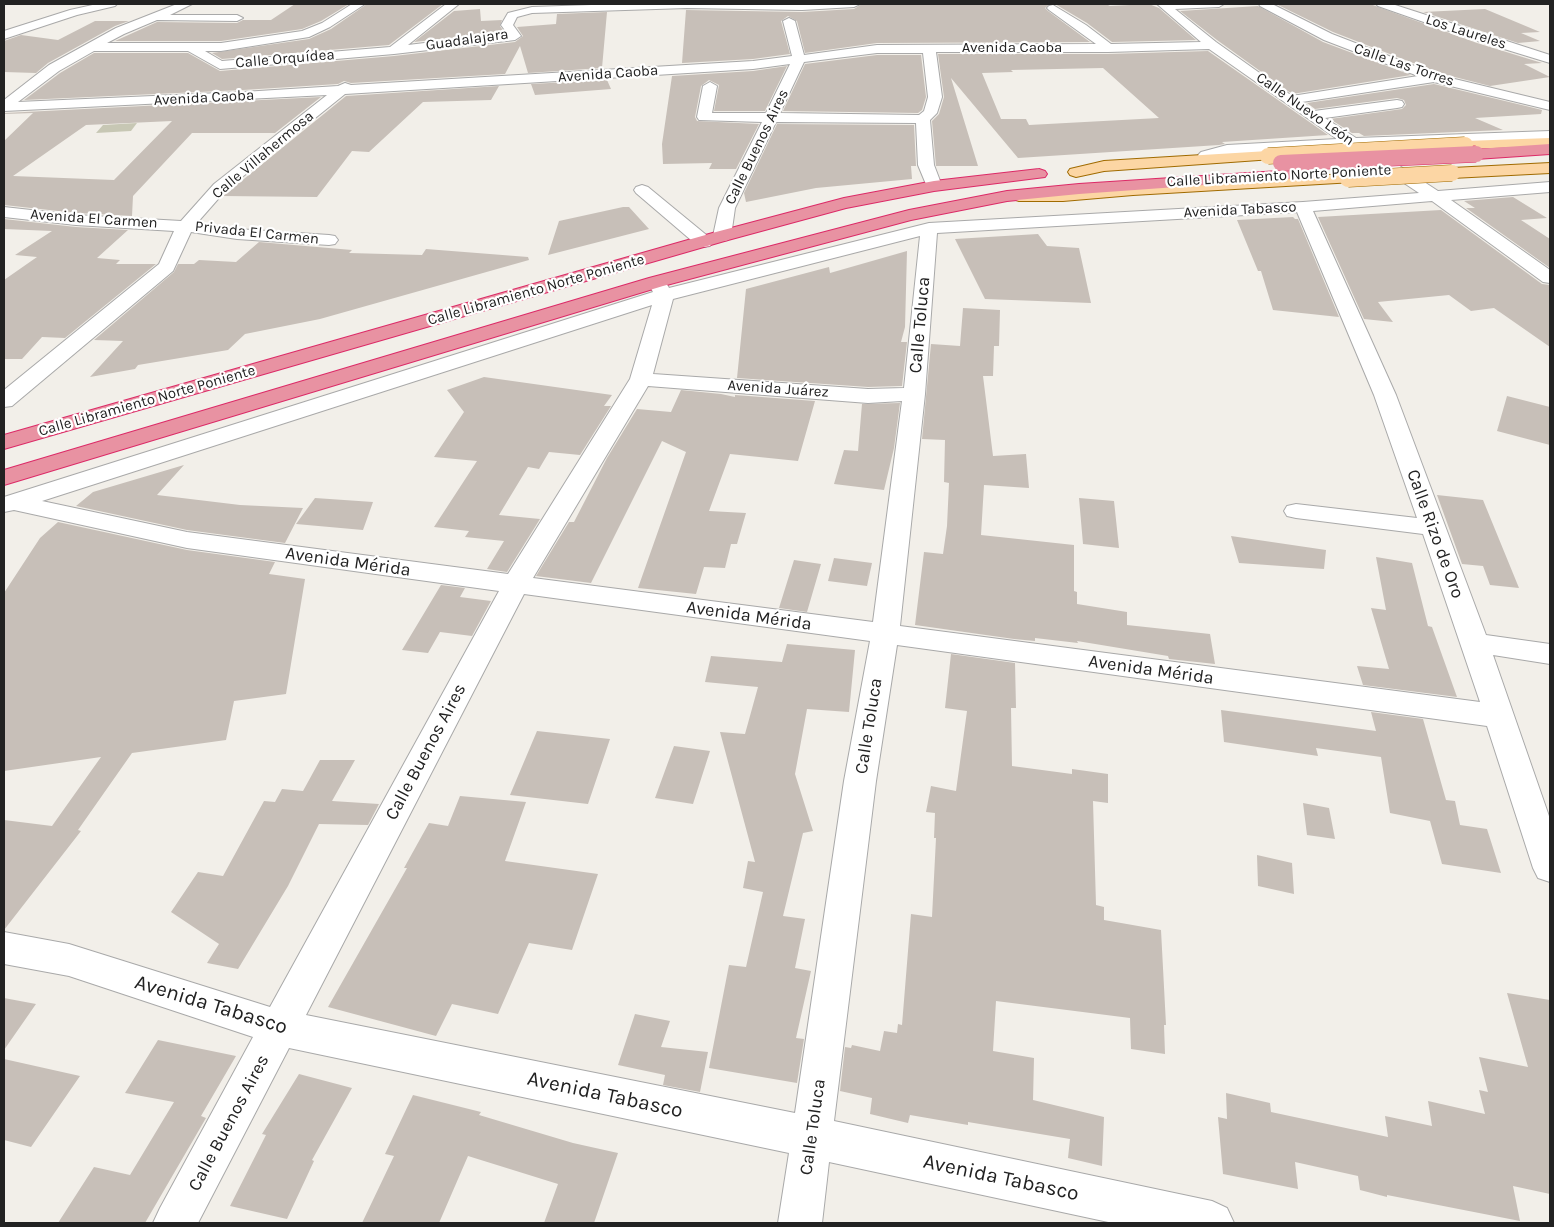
<!DOCTYPE html>
<html>
<head>
<meta charset="utf-8">
<style>
  body { margin:0 }
  #map { position:relative; width:1554px; height:1227px; overflow:hidden; background:#f2efe9; font-family:Karla,sans-serif }
  canvas { display:block }
  .frame { position:absolute; inset:0; border:5px solid #222; pointer-events:none }
</style>
</head>
<body>
<div id="map">
<canvas width="1554" height="1227"></canvas>
<div class="frame"></div>
</div>
<script>
const ctx = document.querySelector('canvas').getContext('2d');
ctx.lineJoin = 'round';
function paint(path, color) { ctx.fillStyle = color; ctx.fill(path, 'evenodd'); }
const poly = rows => new Path2D(rows.map(r => 'M' + r).join(''));
function trace(path, color, width, dash) { ctx.strokeStyle = color; ctx.lineWidth = width; ctx.lineCap = dash ? 'butt' : 'round'; ctx.setLineDash(dash || []); ctx.stroke(path); }
function drawText(font, color, halo, rows, align = 'center') {
  ctx.font = font + ' Karla,sans-serif'; ctx.lineWidth = 4.5; ctx.setLineDash([]); ctx.textBaseline = 'middle'; ctx.strokeStyle = halo; ctx.fillStyle = color; for (const [text, x, y, turn = 0] of rows) {
    ctx.save(); ctx.translate(x, y); ctx.rotate((+turn || 0) * Math.PI / 180); ctx.textAlign = isNaN(turn) ? turn : align; if (halo) ctx.strokeText(text, 0, 0); ctx.fillText(text, 0, 0); ctx.restore();
  }
}
const construction = poly([
  [137,123,131,131,96,133,103,125]
]);
const building = poly([
  [295,4,349,4,321,21,302,29,221,41,115,41,157,22,237,23,243,20,271,20],
  [367,4,443,4,389,45,222,59,212,53,309,39,331,29],
  [862,4,1050,4,1045,8,1048,11,1090,42,877,43,805,53,797,21,788,16,781,21,790,54,753,59,682,63,686,10,802,12,854,9],
  [1055,4,1106,4,1110,6,1149,4,1159,8,1196,40,1112,42,1087,23],
  [1276,4,1370,4,1477,43,1542,63,1524,64,1550,77,1490,86,1439,73,1333,32],
  [1258,6,1323,42,1411,75,1292,94,1217,40,1180,11],
  [480,9,481,21,502,20,500,26,504,32,414,42,454,11],
  [1485,9,1540,32,1521,33,1540,41,1518,43,1423,12],
  [607,12,602,68,528,73,520,46,505,74,351,83,344,81,338,84,243,90,24,100,60,73,94,53,188,53,220,71,394,56,515,42,523,36,517,27,556,24,557,14],
  [95,21,129,21,115,26,48,63,36,73,4,72,4,41,21,35,58,40],
  [1208,51,1328,135,1222,142,1225,144,1219,145,1018,158,951,78,978,166,936,166,932,121,939,114,944,97,938,54,1108,54],
  [1103,68,1159,118,1029,125,1026,119,1001,119,982,73,1013,72,1011,70],
  [877,55,921,55,926,97,922,110,918,113,783,111,805,64],
  [787,66,765,111,714,111,719,85,709,80,701,86,695,117,697,121,759,124,736,169,709,169,712,163,663,164,662,144,672,76,753,71],
  [607,80,611,89,535,95,531,84],
  [1434,84,1530,107,1542,110,1541,114,1475,118,1503,130,1364,136,1359,133,1352,133,1330,119,1402,109,1406,105,1404,100,1397,98,1315,109,1307,103],
  [499,86,491,100,423,102,369,152,352,151,317,197,223,196,346,96],
  [321,97,275,133,192,133,133,196,132,216,76,213,4,205,4,141,33,113,4,114,5,113],
  [172,121,114,180,13,176,86,125],
  [777,124,914,125,916,166,911,166,912,179,816,188,746,202,744,193],
  [1513,197,1547,218,1521,220,1550,239,1550,268,1466,208,1475,208,1464,201],
  [623,207,629,207,649,229,548,255,559,221],
  [1441,210,1542,284,1550,285,1550,347,1494,308,1471,311,1449,295,1378,302,1393,322,1364,319,1318,217],
  [1293,217,1295,219,1298,219,1339,317,1273,310,1261,271,1258,271,1237,220],
  [4,219,76,227,128,230,97,258,120,260,116,264,156,264,65,338,42,337,22,359,4,359,4,280,37,257,15,255,52,231,4,229],
  [1038,234,1047,246,1079,248,1091,303,985,299,955,239],
  [259,242,352,250,349,253,422,255,426,249,528,257,529,260,320,319,245,334,228,350,138,365,135,369,90,377,123,341,94,340,174,272,178,264,194,264,199,260,236,262],
  [907,251,905,327,901,342,907,342,902,386,868,387,737,378,746,289,829,267,830,273],
  [963,308,1000,310,999,346,994,346,993,376,983,376,993,456,1026,454,1029,488,984,485,981,535,1074,545,1074,591,1077,592,1077,604,1127,612,1127,625,1210,634,1215,664,1169,659,1168,656,1077,641,1078,643,1035,638,1035,641,1014,639,915,625,924,552,943,554,947,526,949,483,944,482,945,440,922,439,931,344,960,346],
  [484,377,612,395,604,406,611,406,580,455,549,452,539,469,528,467,499,515,540,519,507,572,487,569,504,541,465,537,469,531,434,527,477,461,434,457,464,412,447,390],
  [681,390,721,394,735,397,735,395,815,401,798,461,730,454,709,511,746,513,737,544,731,544,725,568,704,567,696,594,638,588,686,452,662,441,591,583,536,576,569,522,574,522,607,458,637,409,671,412],
  [1507,396,1550,407,1550,445,1497,431],
  [900,403,894,448,884,490,834,484,844,450,858,451,862,404],
  [184,465,157,495,240,505,303,508,285,543,187,530,76,506,93,492],
  [1437,495,1483,500,1519,588,1490,585,1483,566,1462,564],
  [315,498,373,502,363,530,296,524],
  [1079,498,1114,501,1119,548,1083,544],
  [58,522,187,550,275,562,269,574,305,579,286,694,234,701,226,740,132,753,78,830,81,831,4,930,4,820,52,826,101,757,4,771,4,593,40,538],
  [1231,536,1326,550,1324,569,1239,563],
  [1376,557,1412,563,1428,626,1432,627,1457,697,1363,685,1357,666,1389,669,1371,608,1386,610],
  [834,558,872,563,867,586,828,581],
  [794,560,821,564,807,612,779,608],
  [441,585,465,588,460,597,491,601,472,636,440,632,428,653,402,650],
  [787,644,855,650,849,712,807,709,795,774,813,831,803,833,783,916,805,919,795,968,811,971,796,1038,804,1039,797,1083,709,1068,729,965,746,967,763,892,743,888,748,861,755,862,720,732,745,734,758,687,705,682,711,656,782,662],
  [951,654,1015,663,1016,708,1011,708,1012,766,1072,774,1072,769,1108,774,1108,803,1093,801,1096,905,1104,907,1104,920,1161,930,1166,1025,1164,1025,1165,1054,1131,1049,1130,1018,996,1001,993,1051,1034,1058,1033,1100,1104,1117,1102,1166,1068,1158,1070,1139,968,1122,968,1125,910,1115,908,1123,870,1114,872,1098,840,1091,845,1047,851,1048,852,1045,880,1051,884,1031,897,1033,898,1024,902,1025,911,914,932,917,936,838,934,838,935,813,926,812,931,786,956,791,967,711,945,708],
  [1221,710,1376,731,1371,712,1423,719,1446,800,1455,801,1460,825,1487,829,1501,873,1442,864,1430,821,1390,813,1381,757,1316,748,1318,756,1224,742],
  [537,731,610,739,588,804,510,795],
  [674,746,710,751,693,804,655,798],
  [320,760,355,760,332,801,379,804,368,825,319,824,288,886,238,969,207,963,219,944,171,912,198,872,223,876,264,801,275,802,282,789,303,791],
  [460,796,526,802,505,861,598,874,572,950,529,943,498,1014,452,1004,436,1036,328,1007,407,868,404,868,429,823,448,826],
  [1303,803,1329,808,1335,839,1307,835],
  [1257,855,1292,863,1294,894,1258,886],
  [1507,993,1550,1000,1550,1194,1513,1186,1520,1221,1387,1195,1387,1197,1360,1190,1358,1176,1295,1162,1298,1189,1223,1174,1218,1117,1227,1119,1226,1093,1270,1103,1271,1112,1388,1137,1385,1116,1432,1126,1428,1101,1485,1114,1479,1090,1488,1092,1479,1057,1528,1067],
  [4,998,36,1004,4,1050],
  [635,1014,670,1021,661,1047,708,1052,700,1092,663,1085,665,1075,618,1065],
  [158,1040,236,1056,201,1116,206,1118,145,1223,58,1223,94,1167,130,1175,174,1102,125,1093],
  [4,1059,80,1076,31,1147,4,1140],
  [299,1074,352,1088,312,1160,314,1161,287,1219,230,1206,266,1135,262,1134],
  [413,1095,481,1112,479,1115,573,1143,618,1153,594,1223,544,1223,558,1184,468,1156,439,1223,362,1223,394,1156,385,1154]
]);
const minor = poly([
  [97,4,117,4,115,6,77,15,4,39,4,31,70,10,97,4],
  [177,4,192,4,170,15,237,15,243,18,237,21,157,20,124,34,107,43,221,43,302,31,322,23,352,4,365,4,330,27,309,37,221,51,205,51,222,61,390,47,446,4,459,4,408,45,507,33,501,25,508,13,532,7,621,4,860,4,854,7,802,10,687,8,532,13,517,17,513,25,521,36,515,40,394,54,220,69,188,51,94,51,59,71,18,102,243,92,338,86,345,83,351,85,753,61,792,56,783,21,789,18,795,21,804,55,877,45,1096,44,1049,10,1047,8,1049,6,1053,5,1086,25,1111,44,1201,42,1157,4,1224,4,1219,7,1175,9,1216,42,1292,96,1418,76,1324,40,1260,6,1259,4,1272,4,1332,34,1438,75,1550,102,1550,110,1434,82,1302,102,1314,111,1397,100,1402,101,1404,104,1402,107,1397,108,1325,118,1356,138,1550,131,1550,139,1369,146,1438,191,1550,182,1550,192,1451,200,1550,270,1550,283,1543,282,1432,201,1313,211,1396,395,1486,635,1550,644,1550,664,1493,655,1550,819,1550,882,1538,878,1533,868,1487,726,897,645,876,781,834,1121,1212,1201,1227,1208,1234,1223,1113,1223,829,1162,822,1223,778,1223,789,1153,289,1048,198,1223,153,1223,160,1208,253,1037,69,976,4,964,4,932,69,944,270,1007,499,591,187,548,14,510,4,512,4,497,653,292,648,283,650,279,657,277,664,279,669,288,929,223,1303,202,1419,193,1350,147,1227,155,1214,158,1212,163,1202,163,1198,155,1201,152,1227,145,1337,139,1209,49,1108,52,936,52,942,97,937,113,930,120,934,165,942,186,940,189,928,189,918,165,916,123,776,122,735,208,731,236,728,240,722,241,716,240,713,236,719,208,762,122,699,120,697,117,703,86,710,82,717,86,712,113,766,113,790,64,753,69,345,94,226,190,197,223,237,229,329,235,335,236,338,240,335,244,329,245,237,239,191,232,173,271,12,406,4,407,4,390,159,264,174,231,76,225,4,217,4,207,76,215,181,221,214,184,327,95,4,111,4,100,49,65,116,28,177,4],
  [877,53,923,53,928,97,924,111,919,115,780,113,804,62,877,53],
  [1297,212,1374,395,1417,518,1296,504,1287,506,1284,511,1287,516,1296,518,1423,534,1480,702,900,626,925,394,937,233,1297,212],
  [920,236,904,388,868,389,653,374,673,299,920,236],
  [652,305,630,379,508,574,187,532,42,501,652,305],
  [648,386,868,403,902,401,873,622,533,578,648,386],
  [524,594,870,641,844,781,795,1113,306,1015,524,594],
  [1376,4,1392,4,1550,55,1550,63,1478,41,1378,6,1376,4],
  [642,185,648,187,710,238,713,242,710,246,704,247,698,246,636,193,634,190,636,187,642,185]
]);
const major = poly([
  [1550,138,1550,146,1465,149,1460,148,1458,145,1460,142,1465,141,1550,138],
  [1268,151,1273,153,1276,156,1273,159,1104,171,1076,177,1070,175,1068,172,1070,169,1104,161,1268,151],
  [1550,163,1550,173,1452,178,1446,176,1444,173,1446,170,1452,168,1550,163],
  [1348,174,1354,176,1356,179,1354,182,1133,195,1063,201,1019,201,1013,199,1011,196,1013,193,1019,191,1063,191,1133,185,1348,174]
]);
const highway = poly([
  [1550,144,1550,154,1476,159,1471,157,1468,154,1471,151,1476,149,1550,144],
  [1039,169,1045,171,1047,174,1045,177,934,191,846,208,728,240,4,449,4,435,716,232,844,198,934,181,1039,169],
  [1310,169,1316,171,1318,174,1316,177,1079,194,1007,201,911,220,663,286,4,485,4,470,649,278,909,210,1007,191,1079,184,1310,169]
]);
const majorBridge = poly([
  [1268,156,1465,145],
  [1348,179,1452,173]
]);
const highwayBridge = poly([
  [1281,163,1476,154]
]);
const farStreetnames = [
  ["Los Laureles",1466,32,18],
  ["Guadalajara",467,40,-8],
  ["Avenida Caoba",1012,48],
  ["Calle Orquídea",285,59,-5],
  ["Calle Las Torres",1404,65,19],
  ["Avenida Caoba",608,74,-4],
  ["Avenida Caoba",204,98,-3],
  ["Calle Nuevo León",1305,109,35],
  ["Calle Buenos Aires",757,147,-64],
  ["Calle Villahermosa",263,155,-40],
  ["Calle Libramiento Norte Poniente",1279,176,-3],
  ["Avenida Tabasco",1240,210,-3],
  ["Avenida El Carmen",94,219,4],
  ["Privada El Carmen",257,233,6],
  ["Calle Libramiento Norte Poniente",536,290,-16],
  ["Avenida Juárez",778,389,4],
  ["Calle Libramiento Norte Poniente",147,401,-16]
];
const streetNames = [
  ["Calle Toluca",920,325,-85],
  ["Calle Rizo de Oro",1435,534,70],
  ["Avenida Mérida",348,562,8],
  ["Avenida Mérida",749,616,8],
  ["Avenida Mérida",1151,670,8],
  ["Calle Toluca",869,726,-81],
  ["Calle Buenos Aires",426,752,-62],
  ["Calle Buenos Aires",229,1123,-62],
  ["Calle Toluca",813,1127,-82]
];
const nearStreetnames = [
  ["Avenida Tabasco",211,1005,17],
  ["Avenida Tabasco",605,1095,12],
  ["Avenida Tabasco",1001,1178,12]
];
paint(construction, '#c7c7b4');
paint(building, '#c7bfb8');
trace(minor, '#a9a9a9', 2);
trace(major, '#a06b00', 2);
trace(highway, '#dc2a67', 2);
paint(minor, '#fff');
paint(major, '#fcd6a4');
paint(highway, '#e892a2');
trace(majorBridge, '#a06b00', 17, []);
trace(highwayBridge, '#dc2a67', 17, []);
trace(majorBridge, '#fcd6a4', 16);
trace(highwayBridge, '#e892a2', 16);
drawText('15px', '#222', '#fff', farStreetnames);
drawText('18px', '#222', '#fff', streetNames);
drawText('21px', '#222', '#fff', nearStreetnames);
</script>
</body>
</html>
